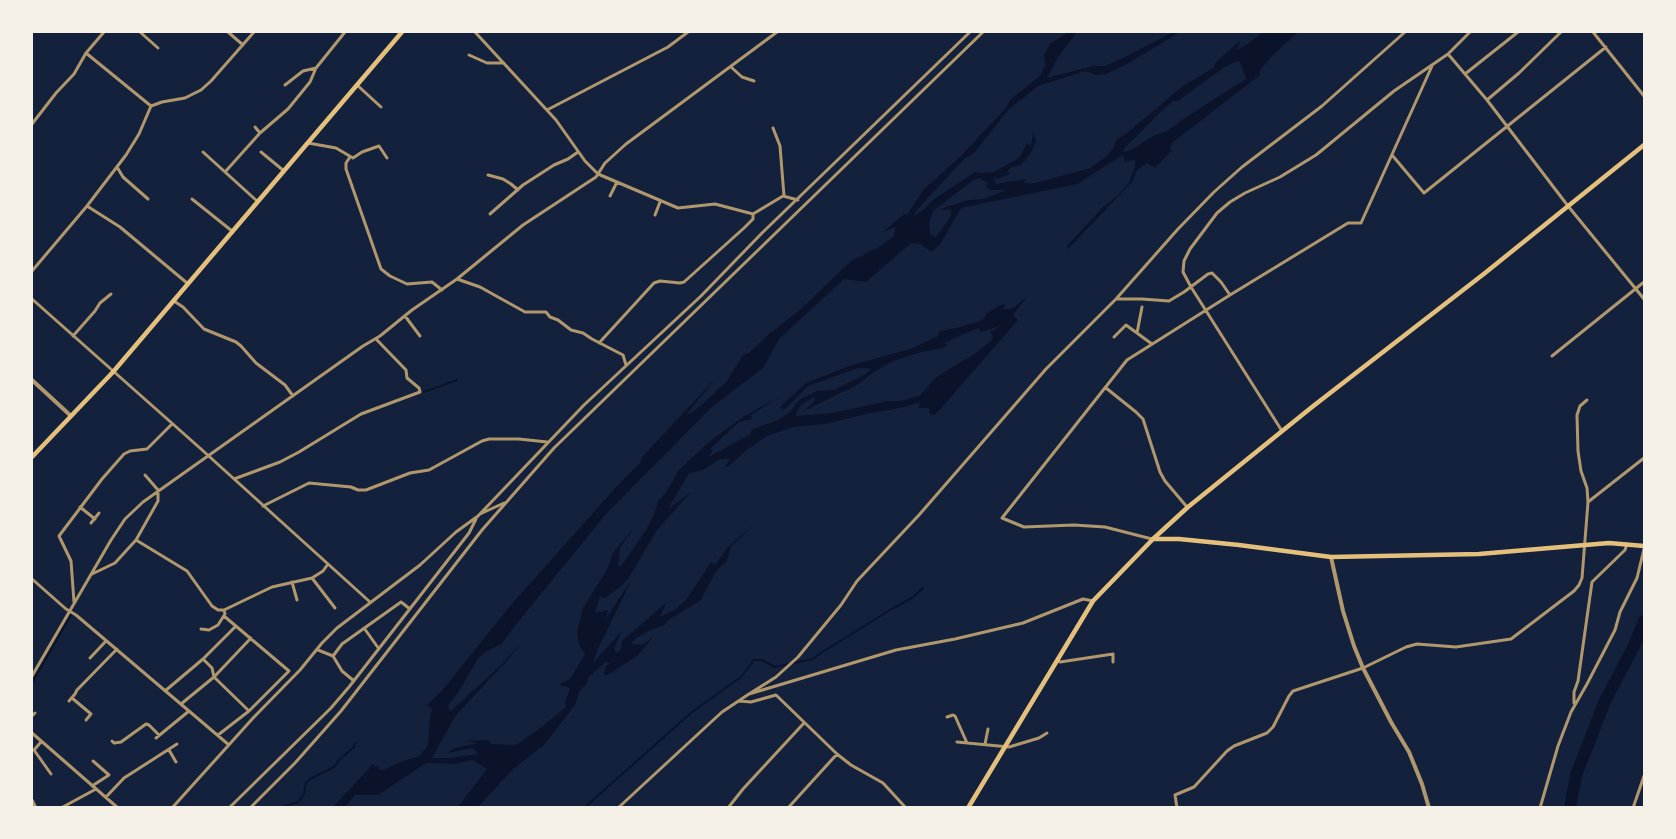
<!DOCTYPE html>
<html>
<head>
<meta charset="utf-8">
<style>
  body { margin:0 }
  #map { position:relative; width:1676px; height:839px; overflow:hidden; background:#14213d; font-family:"Titillium Web",sans-serif }
  canvas { display:block }
  .frame { position:absolute; inset:0; border:33px solid #f6f1e7; pointer-events:none }
</style>
</head>
<body>
<div id="map">
<canvas width="1676" height="839"></canvas>
<div class="frame"></div>
</div>
<script>
const ctx = document.querySelector('canvas').getContext('2d');
ctx.lineJoin = 'round';
function paint(path, color) { ctx.fillStyle = color; ctx.fill(path, 'evenodd'); }
const poly = rows => new Path2D(rows.map(r => 'M' + r).join(''));
function trace(path, color, width, dash) { ctx.strokeStyle = color; ctx.lineWidth = width; ctx.lineCap = dash ? 'butt' : 'round'; ctx.setLineDash(dash || []); ctx.stroke(path); }
const water = poly([
  [1069,32,1077,32,1058,57,1047,78,1093,66,1105,66,1127,56,1173,32,1180,32,1127,64,1106,74,1095,75,1085,71,1038,86,1009,109,974,153,964,159,916,211,914,216,923,210,934,199,975,172,981,173,994,172,1019,158,1027,144,1031,146,1033,133,1036,140,1031,153,1021,165,1010,168,1007,172,1010,174,998,179,994,178,996,184,1026,179,1024,183,1036,183,1090,168,1107,156,1114,147,1116,140,1127,133,1183,86,1213,68,1216,62,1241,40,1237,49,1243,47,1264,32,1298,32,1274,54,1260,70,1260,75,1173,142,1169,150,1173,149,1155,168,1147,163,1137,170,1132,182,1067,250,1067,246,1102,208,1118,195,1129,183,1135,166,1135,160,1125,162,1123,155,1077,184,961,208,941,243,932,252,920,244,911,243,866,282,844,279,779,339,763,368,712,407,606,514,514,627,502,644,485,652,477,660,458,693,448,705,450,712,501,665,523,641,506,662,456,715,432,758,450,758,478,754,473,748,447,753,455,748,478,743,464,741,488,740,491,744,516,745,543,726,566,707,565,703,570,688,559,685,570,679,585,654,579,645,577,632,583,608,607,570,613,553,634,527,620,548,619,560,617,566,621,566,646,530,653,517,658,502,667,491,679,470,709,442,743,417,782,395,751,415,752,419,739,422,710,449,713,450,709,457,749,435,753,429,778,420,790,412,799,400,817,391,834,390,864,375,871,369,858,368,808,386,784,410,780,407,806,383,849,366,913,348,938,336,940,331,960,327,983,320,987,313,1001,305,1006,304,1002,310,1013,308,1027,297,1013,315,1018,320,935,415,930,414,929,408,918,408,920,402,901,408,866,414,825,424,793,427,767,436,748,449,729,466,724,468,730,459,720,459,703,470,689,473,668,509,691,492,657,530,628,579,620,587,605,598,600,596,595,612,601,612,608,610,605,620,632,579,597,651,593,663,622,631,614,648,616,653,621,650,622,641,666,603,660,617,676,609,686,600,711,562,715,565,728,547,755,524,731,547,727,561,716,571,701,600,667,621,665,625,653,629,636,638,631,644,642,645,653,637,638,655,611,673,604,676,606,666,610,663,605,662,588,678,587,684,580,690,575,705,544,745,513,769,478,807,458,807,487,769,472,760,455,764,426,763,378,795,355,795,345,807,333,807,373,764,375,767,378,766,379,770,384,770,400,762,420,756,428,745,430,717,432,709,427,705,441,692,510,606,618,485,640,463,642,457,716,378,686,415,691,413,706,401,727,381,743,355,749,353,768,335,801,309,851,261,879,247,893,237,896,227,883,232,904,214,907,215,924,189,961,156,1005,109,1011,99,1040,76,1045,66,1044,54,1051,43],
  [1237,61,1240,62,1246,79,1188,116,1167,131,1153,136,1131,150,1123,152,1124,149,1158,114,1173,101,1178,101,1223,68],
  [979,178,988,183,986,187,990,190,1007,190,983,199,969,200,940,209,951,210,951,216,936,237,930,234,929,223,933,211,972,181],
  [1000,326,990,332,993,336,991,341,969,358,964,360,935,378,927,388,919,396,900,401,887,401,833,413,796,416,797,411,801,405,814,397,815,400,804,411,857,385,874,372,893,361,921,352,943,348,948,345,944,343,978,328,981,332]
]);
const stream = poly([
  [424,392,457,380],
  [32,683,71,615],
  [279,808,298,802,304,794,306,783,310,779,334,767,341,758,354,747,355,743],
  [584,808,692,712,741,677,754,660,762,660,775,667,813,659,821,653,890,610,912,598,923,588]
]);
const river = poly([
  [1570,808,1576,775,1605,701,1635,644,1644,621]
]);
const minor = poly([
  [140,32,158,48],
  [228,32,243,45],
  [475,32,556,120,585,161,598,174,678,208,715,204,753,214,783,196,798,200],
  [1593,32,1644,96],
  [86,53,151,106],
  [1448,54,1487,100,1568,206,1644,299],
  [469,55,487,63,504,63],
  [731,67,742,77,754,81],
  [1465,74,1518,32],
  [285,85,303,71,316,68],
  [357,85,381,107],
  [1487,100,1519,73,1561,32],
  [547,110,668,47,688,32],
  [32,124,56,93,74,74,86,53,104,32],
  [255,127,260,133],
  [773,128,780,146,784,196],
  [308,143,336,148,353,158,362,152,379,146,387,158],
  [203,152,257,201],
  [261,152,284,171],
  [1392,155,1424,193,1606,47],
  [350,157,346,163,346,169,381,269,390,276,407,284,432,282,442,290],
  [117,167,123,177,148,199],
  [225,172,260,133,288,109,310,82,316,68,345,32],
  [488,175,503,179,511,184,518,190],
  [610,196,617,182],
  [192,199,232,231],
  [87,206,120,227,187,283],
  [490,214,523,185,554,165,568,159,578,152],
  [655,215,660,202],
  [32,271,87,206,126,155,139,134,151,106,162,102,185,98,201,90,211,81,254,32],
  [457,279,480,287,525,312,546,312,550,317,558,320,571,330,583,333,592,339,623,355,626,365],
  [32,299,201,449,370,602],
  [1116,299,1142,299,1169,301,1184,292,1208,274,1212,273,1221,282,1230,295],
  [174,301,183,307,204,329,236,342,241,346,256,363,285,385,293,396],
  [405,316,420,336],
  [1137,333,1142,307],
  [73,336,95,311,100,303,111,294],
  [1114,337,1126,325,1152,344],
  [599,343,654,283,660,281,680,283,684,282,744,228,753,219,753,214],
  [1552,356,1644,282],
  [1106,388,1136,412,1143,419,1160,472,1165,481,1187,507],
  [1282,431,1191,287,1183,272,1184,261,1190,249,1217,213,1230,202,1245,193,1280,177,1316,155,1394,91,1448,54,1470,32],
  [234,479,280,462,299,452,361,414,420,392,419,388,407,378,406,370,376,339],
  [1588,502,1644,458],
  [263,506,309,483,351,487,358,490,366,490,410,473,429,470,482,441,489,439,519,439,547,442],
  [80,507,95,519],
  [480,514,504,503],
  [91,523,99,513],
  [1152,539,1105,527,1074,525,1024,527,1002,518,1127,360,1230,295,1348,223,1361,223,1432,66],
  [136,540,187,571,212,606,218,610,224,610,272,587,312,578,323,571,328,564],
  [92,574,115,563,125,552,136,540,158,501,158,490,145,475],
  [312,578,335,608],
  [32,579,66,609,76,615,229,745],
  [292,582,297,600],
  [74,602,71,561,59,536,102,479,124,454,130,451,147,449,172,424],
  [364,628,379,649],
  [201,629,209,630,218,625,225,614,224,610],
  [318,650,333,656,342,644,401,602,410,609],
  [333,656,342,671,354,681],
  [90,658,106,641],
  [204,660,212,668,214,677],
  [1057,660,1060,662,1113,654,1113,662],
  [32,676,111,540,125,519,143,502,363,346,380,336,412,310,457,279,523,225,596,177,605,163,626,144,777,32],
  [214,677,251,638],
  [165,691,203,659,236,626],
  [749,694,776,677,798,657,841,605,857,581,919,515,1046,369,1116,299,1178,229,1214,192,1242,167,1322,106,1405,32],
  [72,698,91,714,86,720],
  [69,701,75,694,77,690,117,649],
  [739,701,751,702,776,695,837,754,788,808],
  [1574,703,1574,692,1578,681,1592,582,1625,550,1627,544],
  [181,704,214,677,249,711],
  [32,716,35,713],
  [947,717,953,715,955,716,967,743],
  [32,733,118,808],
  [218,735,249,711,289,671,224,616],
  [156,738,189,711],
  [112,741,114,743,121,742,146,724,149,725,159,735],
  [41,742,34,750,51,774],
  [957,742,1009,747,1039,738,1047,733],
  [985,744,988,729],
  [169,750,176,762],
  [837,754,851,765,883,783,906,808],
  [92,786,109,775,93,761],
  [106,797,124,778,177,744],
  [32,800,36,808],
  [61,808,96,789],
  [172,808,254,717,300,670,322,643,337,628,420,565,456,532,478,516,584,405,701,296,762,233,970,32],
  [229,808,331,708,349,687,469,533,476,519],
  [250,808,295,763,341,711,482,530,554,448,983,32],
  [618,808,710,723,722,712,749,694,896,650,955,639,1023,623,1083,599,1093,601],
  [728,808,743,789,804,723],
  [1177,808,1175,795,1194,787,1227,751,1234,746,1267,733,1273,727,1289,696,1293,691,1363,668,1406,647,1417,644,1456,647,1511,639,1574,591,1579,585,1582,578,1588,502,1587,488,1581,471,1578,451,1577,415,1580,406,1587,400],
  [1540,808,1558,746,1571,712,1587,684,1615,630,1620,612,1637,578,1644,549],
  [1633,808,1644,776]
]);
const tertiary = poly([
  [32,380,71,416],
  [1331,557,1343,611,1354,646,1363,668,1391,722,1409,752,1422,784,1429,808]
]);
const secondary = poly([
  [32,457,113,372,402,32],
  [1153,539,1179,539,1239,545,1331,557,1479,554,1609,543,1644,546]
]);
const primary = poly([
  [968,808,1093,601,1153,539,1188,507,1312,407,1485,273,1644,145]
]);
paint(water, '#0b132b');
trace(stream, '#0b132b', 2);
trace(river, '#0b132b', 12);
trace(minor, '#b1986c', 3);
trace(tertiary, '#b1986c', 4);
trace(secondary, '#e5c07b', 4.5);
trace(primary, '#e5c07b', 4.5);
</script>
</body>
</html>
